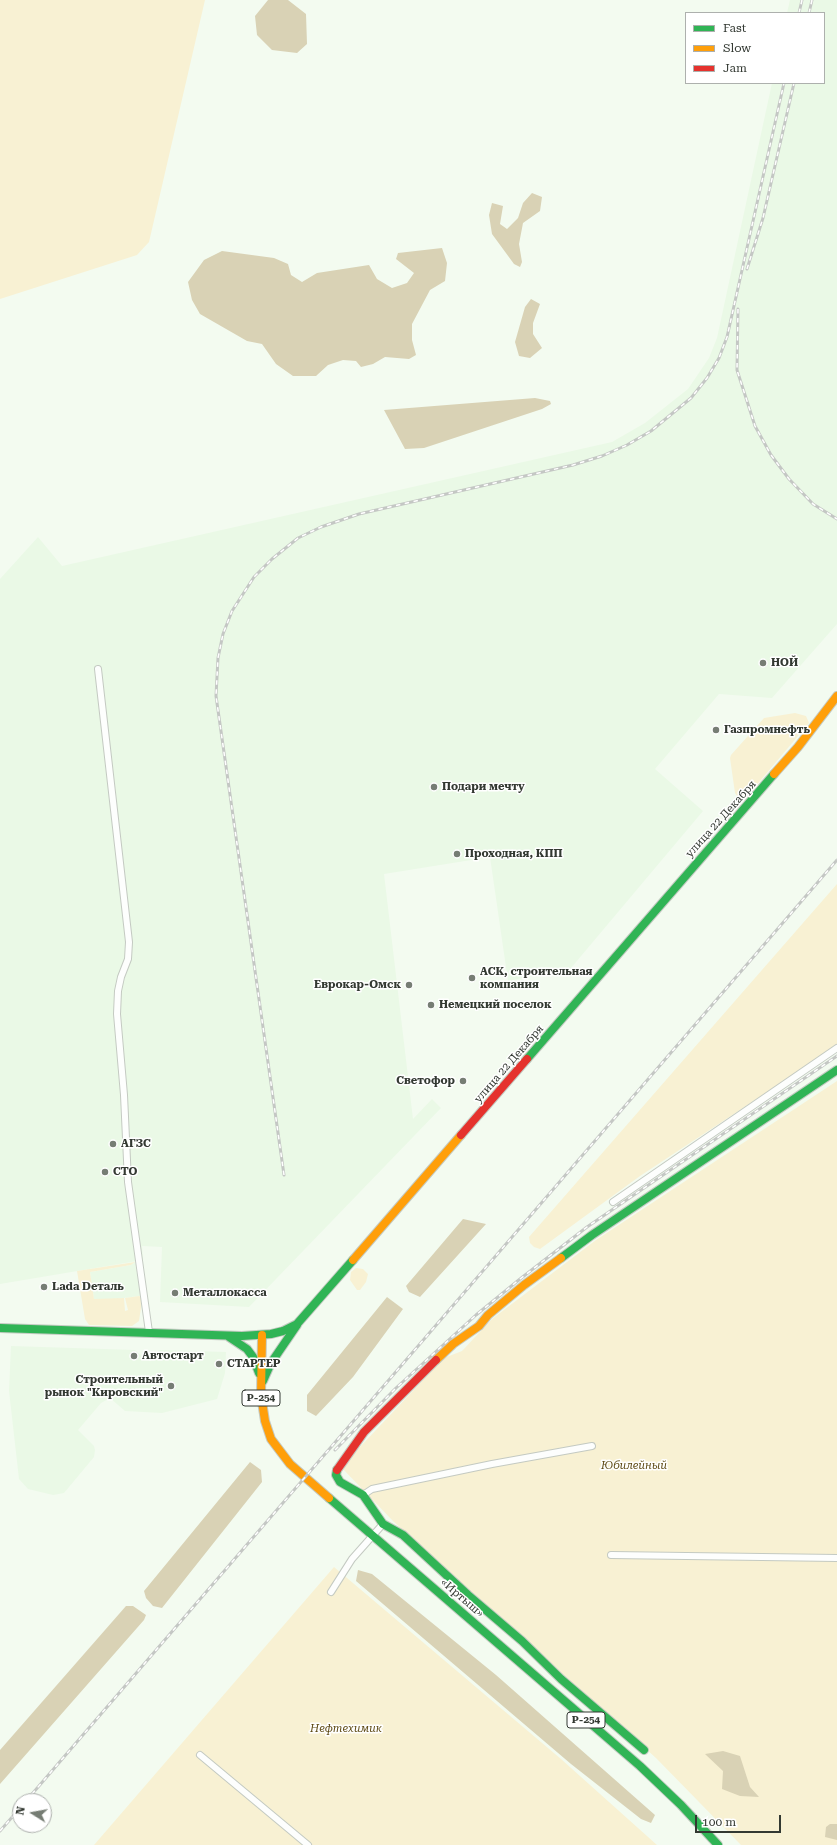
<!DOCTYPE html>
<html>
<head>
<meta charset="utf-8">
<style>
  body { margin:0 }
  #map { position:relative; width:837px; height:1845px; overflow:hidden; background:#f3fbf0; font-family:"Roboto Serif",serif }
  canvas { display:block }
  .legend { position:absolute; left:685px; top:12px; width:140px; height:72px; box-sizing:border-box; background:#fff; border:1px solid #adb0ad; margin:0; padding:5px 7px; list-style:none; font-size:12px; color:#333932 }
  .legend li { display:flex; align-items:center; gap:8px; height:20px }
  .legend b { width:20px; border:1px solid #adb0ad }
  .north { position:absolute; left:12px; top:1793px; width:40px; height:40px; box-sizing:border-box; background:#fff; border:1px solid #adb0ad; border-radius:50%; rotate:281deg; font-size:11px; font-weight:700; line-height:16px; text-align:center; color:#333932 }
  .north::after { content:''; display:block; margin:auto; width:14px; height:18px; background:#767d74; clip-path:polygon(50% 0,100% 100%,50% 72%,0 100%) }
  .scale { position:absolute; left:695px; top:1815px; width:86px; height:18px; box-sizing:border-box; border:2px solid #333932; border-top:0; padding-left:5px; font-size:12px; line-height:14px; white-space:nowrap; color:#333932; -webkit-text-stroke:3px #fff; paint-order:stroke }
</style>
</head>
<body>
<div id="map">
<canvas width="837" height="1845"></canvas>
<ul class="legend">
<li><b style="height:5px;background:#30b455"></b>Fast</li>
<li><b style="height:5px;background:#ff9f0a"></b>Slow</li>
<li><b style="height:5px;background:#e5322d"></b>Jam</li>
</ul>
<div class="north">N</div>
<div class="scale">100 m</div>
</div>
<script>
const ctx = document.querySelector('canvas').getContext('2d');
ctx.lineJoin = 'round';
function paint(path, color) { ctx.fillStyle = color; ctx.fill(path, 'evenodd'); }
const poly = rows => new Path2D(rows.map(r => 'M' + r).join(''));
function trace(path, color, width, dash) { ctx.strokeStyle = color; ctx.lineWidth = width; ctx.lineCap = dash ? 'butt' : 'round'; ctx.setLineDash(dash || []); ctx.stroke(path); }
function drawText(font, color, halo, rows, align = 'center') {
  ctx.font = font + ' "Roboto Serif",serif'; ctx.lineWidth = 3; ctx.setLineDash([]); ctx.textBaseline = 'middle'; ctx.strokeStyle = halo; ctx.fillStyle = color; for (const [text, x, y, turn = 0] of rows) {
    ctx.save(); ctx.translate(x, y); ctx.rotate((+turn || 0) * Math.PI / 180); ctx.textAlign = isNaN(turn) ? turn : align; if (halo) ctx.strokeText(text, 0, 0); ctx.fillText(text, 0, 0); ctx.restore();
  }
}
const built = poly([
  [790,0,837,0,837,624,772,698,719,694,655,769,703,811,571,968,508,981,490,857,384,874,413,1119,432,1099,441,1108,249,1307,160,1302,162,1247,142,1246,143,1260,0,1284,0,579,38,537,62,566,612,442,645,423,688,389,709,358,717,338,772,83,824,83,824,13,787,13],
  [135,1262,141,1297,139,1296,117,1299,94,1299,90,1272,131,1265],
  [11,1346,135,1350,144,1358,160,1350,226,1352,225,1373,217,1399,162,1413,125,1411,110,1398,101,1403,78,1430,94,1446,95,1450,94,1457,64,1493,53,1495,28,1489,19,1479,9,1391]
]);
const green = poly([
  [0,0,205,0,149,242,137,255,0,299],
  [795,713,806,716,809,723,744,800,740,800,735,793,730,758,731,755,764,718],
  [837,884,837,1044,814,1061,640,1176,540,1249,534,1247,530,1243,529,1237],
  [837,1081,837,1845,741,1845,656,1758,393,1521,341,1467,444,1358,462,1351,492,1319,596,1240],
  [135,1262,131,1265,90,1272,94,1299,124,1298,125,1311,128,1310,125,1298,139,1296,141,1297,142,1301,139,1321,132,1326,89,1325,85,1319,77,1271],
  [356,1268,363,1269,368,1274,366,1282,360,1290,357,1290,350,1280,351,1272],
  [334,1567,561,1759,657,1845,94,1845]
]);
const forest = poly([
  [268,0,288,0,306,14,307,44,297,53,272,50,257,35,255,16],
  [532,193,542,197,540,211,523,223,519,244,522,262,520,267,514,264,492,234,489,215,492,203,503,206,500,224,507,229,518,218,523,203],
  [442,248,447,263,445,281,430,290,412,324,412,340,416,355,409,359,385,357,373,364,361,367,356,361,343,360,328,365,316,376,293,376,276,364,262,344,247,341,200,314,192,300,188,282,204,260,222,251,274,258,288,264,291,275,302,282,317,273,369,265,377,279,392,288,407,283,414,273,396,259,398,253],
  [531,299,540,304,533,323,533,334,542,348,530,358,519,356,515,342,525,307],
  [535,398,550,401,551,404,542,409,424,448,405,449,384,410],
  [463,1219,486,1224,420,1297,409,1292,406,1286],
  [387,1297,403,1309,353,1377,316,1416,307,1411,307,1395],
  [250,1462,261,1470,262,1482,162,1608,153,1606,146,1598,144,1591],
  [358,1570,372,1574,496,1675,655,1815,651,1823,641,1819,571,1764,356,1581],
  [126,1606,133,1606,146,1615,144,1620,0,1784,0,1750],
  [723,1751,740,1756,750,1787,759,1797,740,1796,722,1789,723,1771,705,1754],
  [830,1824,837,1824,837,1840,825,1837,826,1827]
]);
const street = poly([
  [98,669,129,942,128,959,121,977,118,991,117,1014,124,1095,128,1182,149,1332],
  [613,1202,837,1048],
  [363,1495,372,1489,492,1464,592,1446],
  [611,1555,837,1558],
  [331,1592,352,1559,383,1524],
  [200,1755,308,1845]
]);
const fast = poly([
  [527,1059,774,774],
  [561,1258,592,1235,837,1070],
  [0,1328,242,1336,271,1334,283,1331,297,1324,353,1260],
  [229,1337,247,1349,253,1357,259,1373],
  [263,1381,271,1363,297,1325],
  [337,1470,336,1475,340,1482,363,1495,383,1524,403,1535,468,1595,522,1641,561,1679,644,1750],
  [329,1498,640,1766,681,1805,718,1845]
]);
const slow = poly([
  [774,774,798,747,837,696],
  [353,1260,461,1135],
  [262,1335,261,1395,265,1421,271,1439,290,1464,329,1498],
  [436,1360,453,1344,479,1326,488,1315,524,1285,561,1258]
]);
const jam = poly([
  [461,1135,527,1059],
  [337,1470,364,1432,436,1360]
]);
const rail = poly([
  [799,13,802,0],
  [809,13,812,0],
  [747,269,763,218,794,83],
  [738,309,737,370,755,426,771,455,789,479,813,504,837,519],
  [284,1175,216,696,218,658,223,634,232,611,254,577,272,559,298,538,321,527,359,514,573,465,602,456,627,445,651,431,691,398,707,378,719,358,727,337,784,83],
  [335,1450,396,1388,476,1315,520,1279,587,1227,837,1056],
  [26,1801,837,860],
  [0,1831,20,1808]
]);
const markers = [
  [763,663,4,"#767d74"],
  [716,730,4,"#767d74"],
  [434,787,4,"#767d74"],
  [457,854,4,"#767d74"],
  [472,978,4,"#767d74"],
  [409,985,4,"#767d74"],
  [431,1005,4,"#767d74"],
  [463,1081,4,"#767d74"],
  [113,1144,4,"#767d74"],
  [105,1172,4,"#767d74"],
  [44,1287,4,"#767d74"],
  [175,1293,4,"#767d74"],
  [134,1356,4,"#767d74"],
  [219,1364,4,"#767d74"],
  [171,1386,4,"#767d74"]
];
const shields = [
  [261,1398,38],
  [586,1720,38]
];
const shieldNames = [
  ["Р-254",261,1398],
  ["Р-254",586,1720]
];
const poiNames = [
  ["НОЙ",771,663],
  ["Газпромнефть",724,730],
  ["Подари мечту",442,787],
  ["Проходная, КПП",465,854],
  ["АСК, строительная",480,972],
  ["компания",480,985],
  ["Еврокар-Омск",401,985,"right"],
  ["Немецкий поселок",439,1005],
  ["Светофор",455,1081,"right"],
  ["АГЗС",121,1144],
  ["СТО",113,1172],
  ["Lada Dеталь",52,1287],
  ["Металлокасса",183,1293],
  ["Автостарт",142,1356],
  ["СТАРТЕР",227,1364],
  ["Строительный",163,1380,"right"],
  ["рынок \"Кировский\"",163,1393,"right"]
];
const streetNames = [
  ["улица 22 Декабря",721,819,-48],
  ["улица 22 Декабря",509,1064,-49],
  ["«Иртыш»",462,1598,41]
];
const parkNames = [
  ["Юбилейный",634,1466],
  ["Нефтехимик",346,1729]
];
paint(built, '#eaf9e6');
paint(green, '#f8f1d3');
paint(forest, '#d9d2b5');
trace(street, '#c4cac2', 8);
trace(fast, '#c4cac2', 10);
trace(slow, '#c4cac2', 10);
trace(jam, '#c4cac2', 10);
trace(street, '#fdfefd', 6);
trace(fast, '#30b455', 8);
trace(slow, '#ff9f0a', 8);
trace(jam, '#e5322d', 8);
trace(rail, '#c4c7c4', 3);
trace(rail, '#fff', 1.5, [4.5]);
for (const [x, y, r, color] of markers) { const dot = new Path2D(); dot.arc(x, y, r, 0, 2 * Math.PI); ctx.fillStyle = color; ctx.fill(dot); trace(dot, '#fff', 1.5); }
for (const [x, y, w] of shields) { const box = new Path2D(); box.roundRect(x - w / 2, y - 8, w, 16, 3); ctx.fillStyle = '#fff'; ctx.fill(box); trace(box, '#333932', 1); }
drawText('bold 10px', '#333932', null, shieldNames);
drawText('bold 11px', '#333932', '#fff', poiNames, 'left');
drawText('11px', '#333932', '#fff', streetNames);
drawText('italic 11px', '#5e4a14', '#fff', parkNames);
</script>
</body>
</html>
